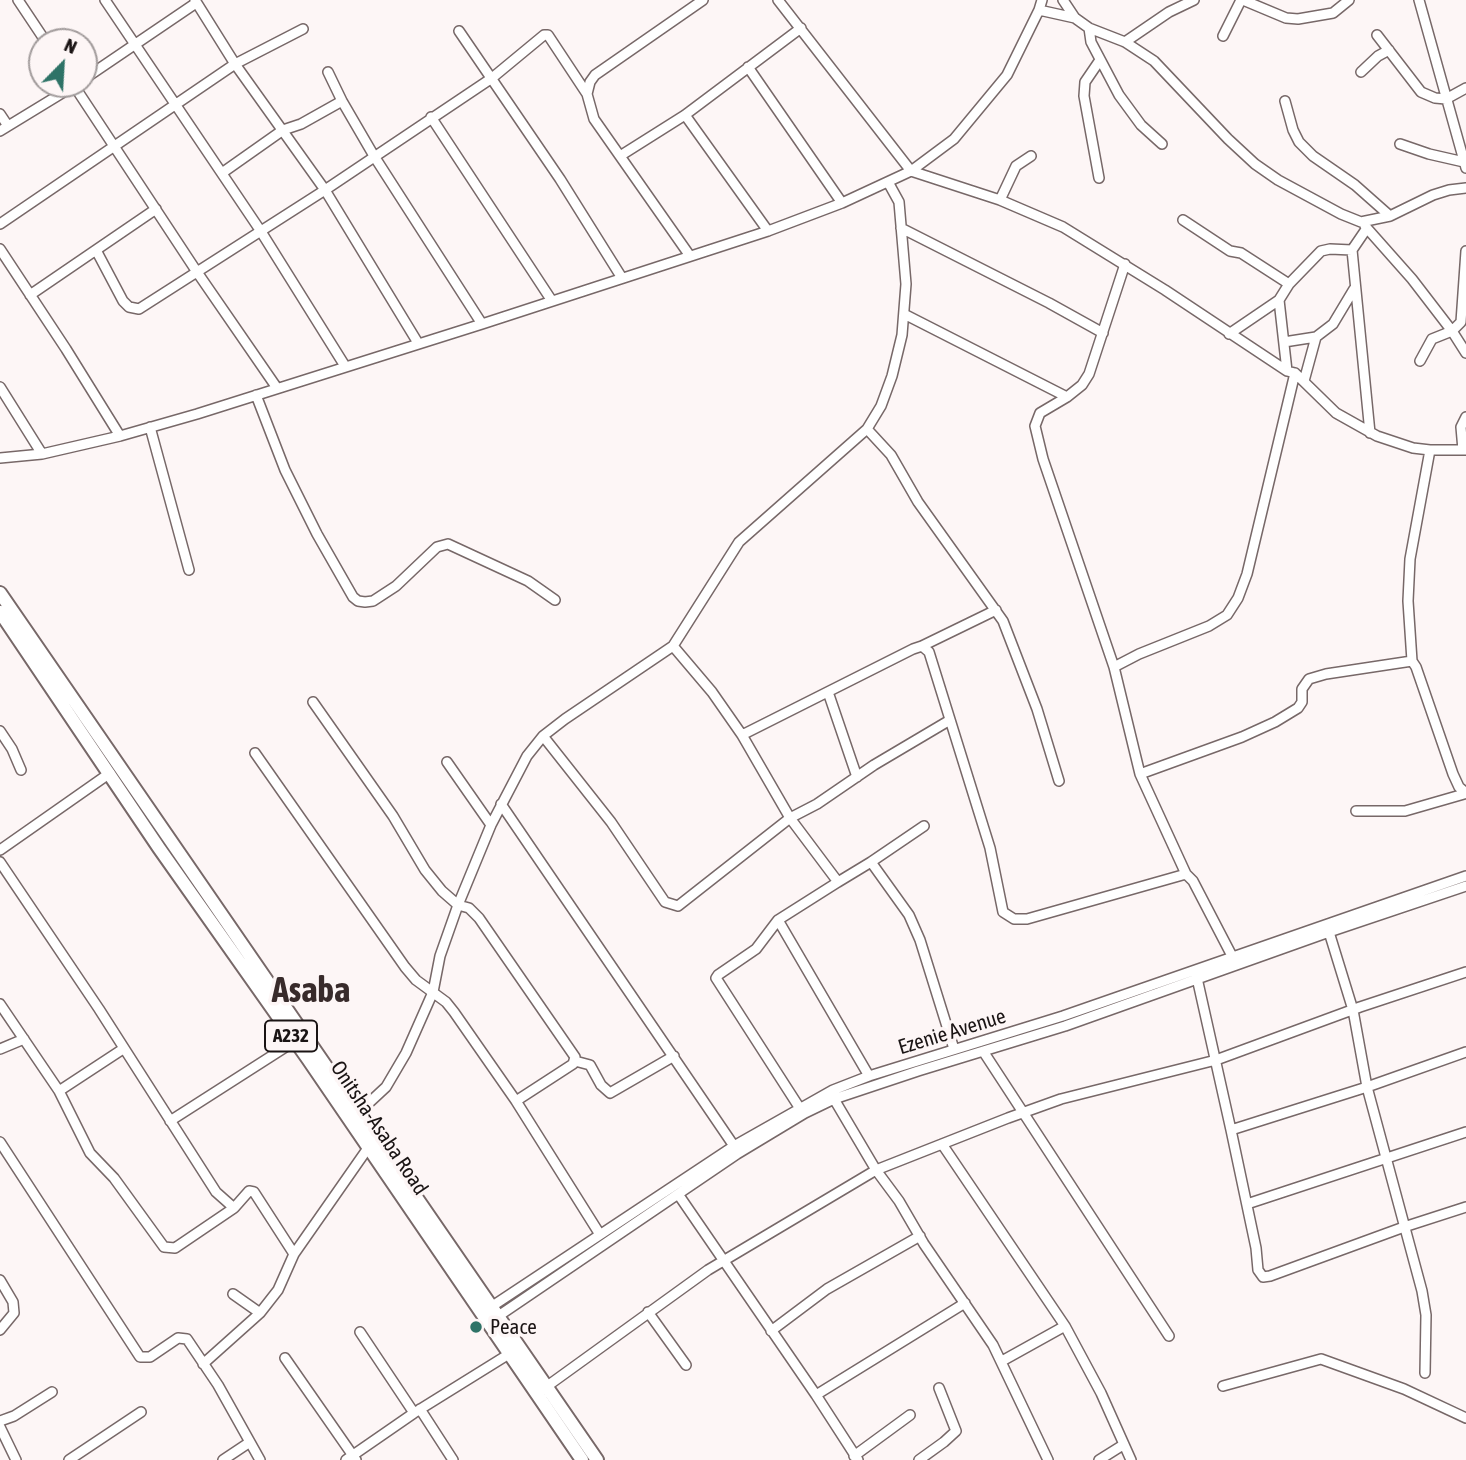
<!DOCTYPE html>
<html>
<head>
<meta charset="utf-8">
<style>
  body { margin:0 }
  #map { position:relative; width:1466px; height:1460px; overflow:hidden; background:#fdf6f6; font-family:"Asap Condensed",sans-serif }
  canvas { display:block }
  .north { position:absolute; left:28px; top:28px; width:70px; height:70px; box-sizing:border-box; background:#fdf6f6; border:2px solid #a29c9c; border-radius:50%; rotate:24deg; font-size:19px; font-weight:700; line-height:28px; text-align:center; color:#1a1414 }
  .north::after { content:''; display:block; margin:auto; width:24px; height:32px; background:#2e7367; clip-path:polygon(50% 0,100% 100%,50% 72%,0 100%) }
</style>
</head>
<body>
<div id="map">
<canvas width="1466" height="1460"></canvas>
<div class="north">N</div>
</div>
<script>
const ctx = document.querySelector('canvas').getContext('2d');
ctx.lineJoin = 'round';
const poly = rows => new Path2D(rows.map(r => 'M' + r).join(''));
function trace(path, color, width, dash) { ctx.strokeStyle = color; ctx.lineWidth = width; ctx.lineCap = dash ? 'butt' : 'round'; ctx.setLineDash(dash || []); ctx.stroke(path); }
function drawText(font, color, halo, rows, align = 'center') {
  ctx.font = font + ' "Asap Condensed",sans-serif'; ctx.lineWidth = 7; ctx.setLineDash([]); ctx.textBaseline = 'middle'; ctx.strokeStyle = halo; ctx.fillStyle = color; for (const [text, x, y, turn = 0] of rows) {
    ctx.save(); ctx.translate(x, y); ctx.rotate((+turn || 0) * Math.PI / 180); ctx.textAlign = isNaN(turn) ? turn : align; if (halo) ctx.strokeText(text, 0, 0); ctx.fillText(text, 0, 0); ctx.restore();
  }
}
const minor = poly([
  [18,0,46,42],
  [105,0,260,230,345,366],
  [778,0,911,171,1000,200,1063,227,1165,290,1287,371,1295,373,1336,413,1377,436,1413,448,1430,450,1466,450],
  [1063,0,1075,18,1089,28,1125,42,1154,61,1228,139,1255,164,1278,180,1341,214,1361,222,1390,216,1433,195,1449,190,1466,188],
  [1243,0,1286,18,1298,19,1333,13,1349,0],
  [1419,0,1466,168],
  [1039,10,1075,18],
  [1089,28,1091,42,1119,95,1141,125,1162,144],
  [459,31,560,179,622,278],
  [1377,35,1421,92,1435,98,1446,99,1466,88],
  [1223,36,1241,0],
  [1125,42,1169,12,1194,0],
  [748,67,842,203],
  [328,72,342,101,374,156,482,324],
  [1361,72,1378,56,1389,50],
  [84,79,196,3],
  [73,84,197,272,277,388],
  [1285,101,1293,130,1299,142,1313,156,1355,185,1390,216],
  [0,114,8,126],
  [685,115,768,231],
  [431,117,552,301],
  [0,131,77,84],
  [1400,144,1429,154,1464,162],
  [620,156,685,115,801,28],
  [222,173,283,130,301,124,342,101],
  [1099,178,1084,96,1085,82,1100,60],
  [1000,200,1016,166,1031,156],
  [1183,220,1230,251,1241,253,1289,284],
  [0,224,235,64,303,29],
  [1365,226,1412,279,1452,331,1466,353],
  [901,228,1049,303,1103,333],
  [1367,228,1352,250,1370,433],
  [0,249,66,349,120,436],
  [96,250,123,301,129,307,139,309,325,190,235,64,195,0],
  [690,256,594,119,587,94,590,82,595,75,703,0],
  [1125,264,1089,374,1082,385,1067,397,1040,413,1035,426,1043,459,1114,667,1140,774,1186,874,1193,881,1232,956],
  [30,295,156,209],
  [1279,300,1287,371],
  [904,314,1067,397],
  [1229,334,1279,300,1289,284,1321,251,1330,249,1352,250],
  [1284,342,1316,337],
  [418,343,325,190,492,78,544,35,548,35,587,94],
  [1420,361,1432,339,1452,331,1461,322,1466,251],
  [1304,381,1316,337,1333,324,1354,289],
  [0,387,42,454],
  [256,395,285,470,317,534,353,597,358,601,365,602,373,601,396,586,437,547,448,544,528,581,555,600],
  [150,427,189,570],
  [867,429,891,455,918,502,1003,621,1037,709,1059,781],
  [1430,450,1410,559,1408,601,1412,661,1416,667,1453,774,1459,787,1466,793],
  [1463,450,1461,427,1466,417],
  [0,458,42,454,120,436,197,414,482,324,768,231,842,203,911,171,954,139,1007,75,1039,10,1042,0],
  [673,646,712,692,742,735,790,818,838,882,871,862,909,915,920,940,954,1049],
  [922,646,996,610],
  [1114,667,1139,654,1209,626,1227,615,1238,598,1247,574,1295,373],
  [828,692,857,777],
  [313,702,393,816,425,870,442,891,458,905,469,908,479,918,575,1057,573,1064,516,1101],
  [0,731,12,749,21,770],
  [742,735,913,649,922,646,929,652,990,848,1003,912,1014,919,1027,919,1186,874],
  [543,736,611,822,665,902,678,906,790,818,817,804,874,765,950,720],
  [255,753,405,967,416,980,446,1002,454,1012,516,1101,599,1233],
  [447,762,491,825],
  [1140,774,1242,737,1275,722,1298,708,1302,702,1302,689,1309,679,1326,674,1412,661],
  [501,804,734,1146],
  [1356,811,1405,811,1464,794],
  [0,850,110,773],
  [0,862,99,1009,216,1192,234,1208,249,1191,254,1192,294,1254,368,1148],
  [871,862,924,826],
  [778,920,869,1076],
  [1329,932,1353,1010,1367,1087,1422,1291,1426,1315,1425,1373],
  [1197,978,1231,1130,1256,1248,1258,1270,1263,1277,1270,1276,1404,1227,1466,1207],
  [0,1004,59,1091,90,1153,114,1178,164,1247,175,1248,234,1208],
  [0,1049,24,1039],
  [983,1051,1169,1336],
  [575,1061,590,1065,601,1085,610,1093,674,1056],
  [59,1091,123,1049],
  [834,1099,876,1170,899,1201,924,1244,993,1345,1048,1460],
  [799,1107,716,978,718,975,756,949,778,920,838,882],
  [358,1113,386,1087,406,1053,433,992,440,956,458,905,491,825,527,756,543,736,565,719,673,646,739,542,867,429,881,406,892,376,902,335,906,284,899,202,888,182],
  [170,1121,295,1041],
  [1231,1130,1367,1087,1466,1052],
  [0,1142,140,1357,150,1357,178,1338,187,1339,218,1385,260,1460],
  [942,1144,1065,1326,1101,1393,1131,1460],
  [678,1194,816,1395,858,1460],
  [1247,1204,1466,1132],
  [0,1280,13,1302,14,1313,0,1330],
  [233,1294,260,1313],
  [491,1307,734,1146,833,1090,869,1076,1063,1016,1466,876],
  [648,1312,686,1365],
  [497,1317,737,1154,805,1113,834,1099,918,1071,1065,1026,1329,932,1466,886],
  [771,1331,827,1289,920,1236],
  [360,1332,414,1413],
  [285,1358,356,1460],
  [1002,1361,1065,1326],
  [203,1364,260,1313,278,1290,294,1254],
  [1223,1386,1321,1359,1404,1389,1466,1418],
  [546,1387,708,1270,876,1170,1008,1118,1061,1099,1216,1060,1360,1007,1466,972],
  [816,1395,965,1303],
  [420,1409,453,1460],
  [0,1421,14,1416,52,1392],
  [0,1427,16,1460],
  [854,1456,910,1415],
  [69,1460,141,1412],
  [223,1460,250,1442],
  [346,1460,414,1413,509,1354],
  [919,1460,944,1442,956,1431,939,1388],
  [1099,1460,1123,1445]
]);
const highway = poly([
  [0,593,597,1460],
  [0,612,159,848,308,1059,582,1460]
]);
const markers = [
  [476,1327,7,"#2e7367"]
];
const shields = [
  [291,1036,52]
];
const shieldNames = [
  ["A232",291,1036]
];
const streetNames = [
  ["Ezenie Avenue",952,1032,-17],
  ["Onitsha-Asaba Road",379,1128,56]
];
const poiNames = [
  ["Peace",490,1327]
];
const townNames = [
  ["Asaba",311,991]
];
trace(minor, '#776868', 12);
trace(highway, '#776868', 16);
trace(minor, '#fff', 9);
trace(highway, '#fff', 12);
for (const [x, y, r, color] of markers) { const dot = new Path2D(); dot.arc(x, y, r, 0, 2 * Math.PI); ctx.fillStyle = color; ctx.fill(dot); trace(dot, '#fdf6f6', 2.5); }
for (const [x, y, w] of shields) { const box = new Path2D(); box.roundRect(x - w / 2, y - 15.5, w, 31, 5); ctx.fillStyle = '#fdf6f6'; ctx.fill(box); trace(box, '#1a1414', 2); }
drawText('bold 19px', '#1a1414', null, shieldNames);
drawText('21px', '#1a1414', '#fdf6f6', streetNames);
drawText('21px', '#1a1414', '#fdf6f6', poiNames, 'left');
drawText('bold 35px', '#382b2b', '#fdf6f6', townNames);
</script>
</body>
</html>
